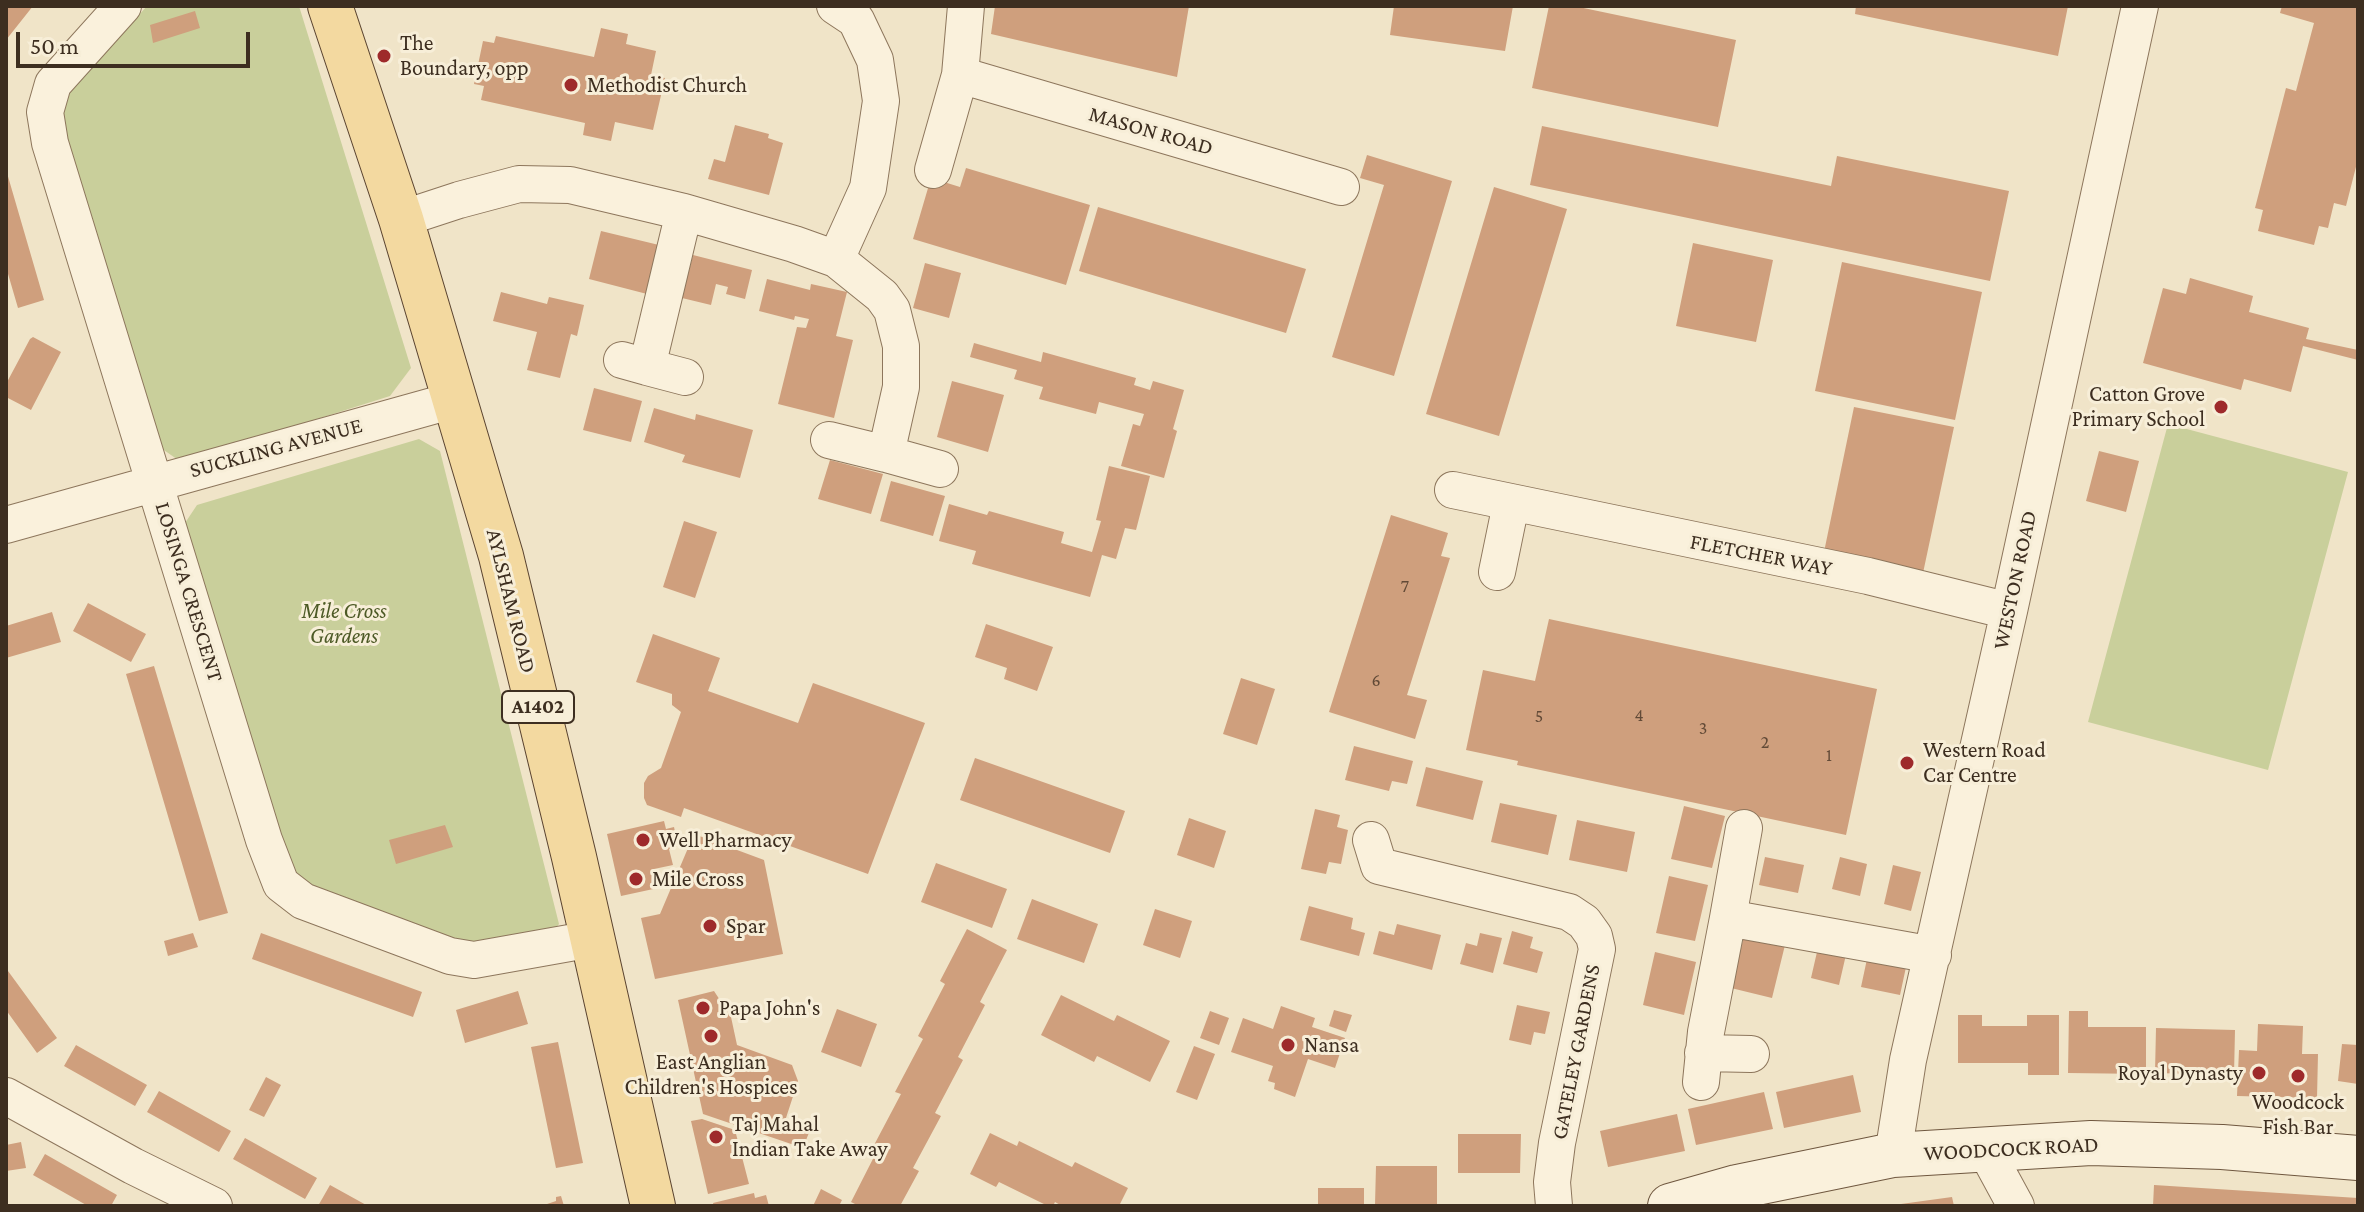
<!DOCTYPE html>
<html>
<head>
<meta charset="utf-8">
<style>
  body { margin:0 }
  #map { position:relative; width:2364px; height:1212px; overflow:hidden; background:#f0e4c8; font-family:"Crimson Pro",serif }
  canvas { display:block }
  .frame { position:absolute; inset:0; border:8px solid #3d2e20; pointer-events:none }
  .scale { position:absolute; left:16px; top:32px; width:234px; height:36px; box-sizing:border-box; border:4px solid #3d2e20; border-top:0; padding-left:10px; font-size:24px; line-height:28px; white-space:nowrap; color:#3d2e20; -webkit-text-stroke:6px #f7eed8; paint-order:stroke }
</style>
</head>
<body>
<div id="map">
<canvas width="2364" height="1212"></canvas>
<div class="frame"></div>
<div class="scale">50 m</div>
</div>
<script>
const ctx = document.querySelector('canvas').getContext('2d');
ctx.lineJoin = 'round';
function paint(path, color) { ctx.fillStyle = color; ctx.fill(path, 'evenodd'); }
const poly = rows => new Path2D(rows.map(r => 'M' + r).join(''));
function trace(path, color, width, dash) { ctx.strokeStyle = color; ctx.lineWidth = width; ctx.lineCap = dash ? 'butt' : 'round'; ctx.setLineDash(dash || []); ctx.stroke(path); }
function drawText(font, color, halo, rows, align = 'center') {
  ctx.font = font + ' "Crimson Pro",serif'; ctx.lineWidth = 6; ctx.setLineDash([]); ctx.textBaseline = 'middle'; ctx.strokeStyle = halo; ctx.fillStyle = color; for (const [text, x, y, turn = 0] of rows) {
    ctx.save(); ctx.translate(x, y); ctx.rotate((+turn || 0) * Math.PI / 180); ctx.textAlign = isNaN(turn) ? turn : align; if (halo) ctx.strokeText(text, 0, 0); ctx.fillText(text, 0, 0); ctx.restore();
  }
}
const green = poly([
  [147,6,299,6,411,368,390,396,181,462,151,441,60,136,63,99],
  [2168,424,2348,472,2268,770,2088,722],
  [419,439,440,451,559,924,549,937,478,953,305,893,281,866,181,529,197,505]
]);
const building = poly([
  [6,6,33,6,6,40],
  [995,6,1189,6,1177,77,991,34],
  [1394,6,1513,6,1505,51,1390,35],
  [1549,6,1574,6,1736,40,1718,127,1532,88],
  [1856,6,2068,6,2058,56,1855,14],
  [2282,6,2358,6,2358,159,2346,206,2334,203,2328,228,2319,226,2314,245,2258,231,2263,210,2255,208,2286,88,2296,91,2314,23,2280,13],
  [195,11,200,28,153,43,150,25],
  [601,28,628,34,626,44,656,51,651,75,665,78,653,130,615,122,611,141,583,135,585,123,481,100,484,86,474,84,483,41,494,43,496,36,594,57],
  [735,125,769,134,768,138,783,143,769,195,708,179,714,159,725,162],
  [1542,126,1831,186,1837,156,2009,191,1990,281,1530,185],
  [1367,155,1452,181,1394,376,1332,357,1384,185,1360,178],
  [966,168,1090,205,1066,285,913,239,931,178,960,187],
  [7,173,44,300,18,308,6,267],
  [1494,187,1567,209,1499,436,1426,414],
  [1098,207,1306,269,1286,333,1079,271],
  [601,231,659,245,647,294,589,279],
  [1693,243,1773,260,1756,342,1676,326],
  [693,255,752,270,745,299,726,294,728,287,716,284,711,305,682,298],
  [1842,262,1982,292,1955,420,1815,391],
  [925,263,961,273,949,318,913,308],
  [2190,278,2253,296,2249,312,2309,328,2306,339,2358,350,2358,360,2303,346,2291,392,2244,379,2241,390,2143,363,2163,288,2186,294],
  [767,279,810,290,811,284,847,292,836,336,853,340,834,418,778,404,797,327,806,328,809,319,795,316,794,320,759,311],
  [501,292,547,304,549,297,584,305,577,336,571,334,560,378,527,370,537,332,493,321],
  [33,337,61,352,31,410,6,397,6,384,30,339],
  [974,343,1041,362,1043,352,1136,378,1134,385,1150,390,1153,381,1184,390,1173,429,1177,431,1164,478,1121,466,1133,424,1140,426,1144,414,1099,402,1096,414,1039,399,1043,387,1014,379,1017,370,970,357],
  [952,381,1004,395,988,452,937,437],
  [594,388,642,401,631,442,583,430],
  [1854,407,1954,427,1923,573,1824,552],
  [654,408,695,420,696,414,753,430,740,478,682,462,685,455,644,442],
  [2099,451,2139,461,2126,512,2086,501],
  [830,460,883,474,871,514,818,499],
  [1109,466,1150,476,1136,530,1125,528,1116,559,1102,555,1090,597,972,564,976,551,939,541,949,504,987,515,989,511,1064,532,1061,543,1092,552,1101,521,1096,520],
  [891,481,945,496,933,536,880,521],
  [1391,515,1448,533,1441,556,1450,558,1407,695,1427,700,1415,739,1329,712],
  [684,521,717,532,695,598,663,587],
  [88,603,146,634,131,662,73,631],
  [52,612,61,642,6,658,6,626],
  [1549,619,1877,689,1846,835,1517,765,1518,761,1466,750,1483,670,1535,681],
  [986,624,1053,647,1037,691,1004,679,1007,668,975,657],
  [653,634,720,658,708,691,798,723,813,683,925,723,868,874,684,808,681,817,647,805,644,798,644,783,648,776,661,768,681,712,672,705,672,694,636,682],
  [154,666,228,913,199,921,126,674],
  [1241,678,1275,689,1257,745,1223,734],
  [1354,746,1413,761,1407,784,1392,781,1389,791,1345,780],
  [975,758,1125,811,1110,853,960,800],
  [1426,767,1483,781,1473,820,1416,806],
  [1500,803,1557,815,1548,855,1491,842],
  [1684,806,1725,816,1712,868,1671,859],
  [1315,809,1340,815,1337,827,1348,830,1341,864,1329,862,1326,874,1301,869],
  [1189,818,1226,831,1214,868,1177,855],
  [1577,820,1635,832,1627,872,1569,860],
  [664,821,666,829,674,827,678,846,669,849,673,865,654,869,658,888,621,896,607,834],
  [445,825,453,847,396,864,389,840],
  [694,834,764,860,783,954,655,979,641,918,660,914],
  [1765,857,1804,865,1798,893,1759,885],
  [1840,857,1867,864,1860,896,1832,889],
  [936,863,1007,889,992,928,921,902],
  [1893,865,1921,872,1911,911,1884,904],
  [1669,876,1708,885,1695,941,1656,933],
  [1032,899,1098,924,1084,963,1017,939],
  [1309,906,1353,918,1351,929,1365,933,1359,956,1300,940],
  [1155,909,1192,921,1180,958,1143,945],
  [1397,924,1441,935,1432,970,1373,954,1379,931,1394,935],
  [967,929,1007,950,980,1002,985,1005,958,1057,963,1060,935,1113,941,1116,913,1168,919,1171,900,1206,859,1206,851,1202,878,1149,873,1147,901,1094,895,1092,923,1039,918,1036,945,984,940,981],
  [1512,931,1533,937,1530,948,1543,952,1537,973,1503,964],
  [193,933,198,947,168,956,164,941],
  [261,933,422,992,413,1017,252,959],
  [1480,933,1502,938,1493,973,1460,964,1466,943,1477,946],
  [1744,936,1785,945,1772,998,1731,988],
  [1820,939,1848,946,1839,985,1811,978],
  [1655,952,1696,962,1684,1015,1643,1005],
  [1867,959,1906,967,1900,995,1861,987],
  [8,971,57,1038,37,1053,6,1010,6,973],
  [518,991,528,1024,465,1043,456,1010],
  [714,991,731,1017,737,1045,792,1065,798,1081,785,1121,810,1130,803,1148,703,1114,678,1000],
  [1061,995,1114,1021,1117,1015,1170,1041,1150,1082,1097,1056,1094,1062,1041,1035],
  [1517,1005,1550,1012,1545,1034,1534,1032,1531,1045,1509,1040],
  [1281,1006,1315,1018,1312,1027,1345,1038,1335,1068,1308,1059,1295,1097,1274,1089,1275,1083,1268,1081,1273,1066,1231,1052,1243,1018,1273,1029],
  [837,1009,877,1024,861,1067,821,1052],
  [1334,1010,1352,1015,1346,1032,1329,1026],
  [1210,1011,1229,1018,1219,1045,1200,1038],
  [2069,1011,2088,1011,2088,1027,2146,1027,2146,1074,2068,1073],
  [1958,1015,1982,1015,1982,1026,2027,1026,2027,1015,2059,1015,2059,1075,2028,1075,2028,1063,1958,1063],
  [2258,1024,2303,1026,2302,1054,2318,1054,2317,1098,2237,1096,2239,1050,2257,1051],
  [2156,1028,2235,1030,2234,1075,2155,1073],
  [558,1042,583,1163,556,1168,531,1047],
  [2342,1044,2358,1045,2358,1084,2338,1081],
  [76,1045,147,1085,135,1106,64,1066],
  [1194,1046,1215,1054,1197,1100,1176,1092],
  [1853,1075,1861,1112,1784,1128,1776,1092],
  [266,1077,281,1085,264,1117,249,1110],
  [159,1091,231,1131,219,1152,147,1112],
  [1764,1092,1773,1129,1696,1145,1688,1109],
  [1677,1114,1685,1151,1608,1167,1600,1131],
  [702,1119,735,1130,749,1184,708,1194,691,1121],
  [990,1133,1017,1146,1019,1141,1072,1167,1075,1162,1128,1188,1119,1206,1062,1206,1055,1202,1053,1206,1048,1206,999,1182,996,1187,970,1174],
  [1458,1134,1521,1134,1520,1173,1458,1173],
  [245,1138,317,1178,305,1199,233,1159],
  [21,1142,26,1168,6,1171,6,1145],
  [45,1154,117,1195,111,1206,88,1206,33,1175],
  [1376,1166,1437,1166,1437,1205,1375,1205],
  [330,1185,368,1206,318,1206],
  [2154,1185,2358,1198,2358,1206,2153,1206],
  [1318,1188,1364,1188,1364,1206,1318,1206],
  [821,1189,842,1200,839,1206,813,1206],
  [754,1193,755,1198,766,1195,769,1206,714,1206,713,1203],
  [561,1196,564,1206,541,1206,556,1201,556,1197],
  [1952,1197,1954,1206,1902,1206,1901,1204]
]);
const street = poly([
  [123,6,53,84,45,112,50,143,264,840,281,884,303,901,450,956,474,960,592,939],
  [835,6,856,20,875,60,881,101,868,188,836,259],
  [960,75,1341,187],
  [933,170,960,75,966,6],
  [401,219,459,200,519,184,570,185,684,212,794,244,836,259,882,296,892,310,901,346,901,387,886,454,829,440],
  [622,360,647,367,684,212],
  [647,367,685,377],
  [886,454,940,469],
  [1453,490,1868,576,2009,611],
  [6,525,454,400],
  [1497,572,1511,504],
  [1744,828,1728,918,1933,955],
  [1371,840,1379,866,1569,912,1584,922,1594,936,1597,949,1557,1143,1552,1182,1554,1206],
  [1703,1053,1751,1054],
  [1701,1082,1706,1032,1728,918],
  [6,1096,133,1166,214,1206],
  [1985,1149,2016,1206],
  [1893,1155,1908,1060,2009,611,2140,6]
]);
const secondary = poly([
  [1670,1206,1737,1187,1893,1155,2091,1143,2222,1147,2358,1158]
]);
const primary = poly([
  [330,6,401,219,501,556,574,857,653,1206]
]);
const markers = [
  [384,56,8,"#9e2a2b"],
  [571,85,8,"#9e2a2b"],
  [2221,407,8,"#9e2a2b"],
  [1907,763,8,"#9e2a2b"],
  [643,840,8,"#9e2a2b"],
  [636,879,8,"#9e2a2b"],
  [710,926,8,"#9e2a2b"],
  [703,1008,8,"#9e2a2b"],
  [711,1036,8,"#9e2a2b"],
  [1288,1045,8,"#9e2a2b"],
  [2259,1073,8,"#9e2a2b"],
  [2298,1076,8,"#9e2a2b"],
  [716,1137,8,"#9e2a2b"]
];
const numberNames = [
  ["7",1405,586],
  ["6",1376,680],
  ["4",1639,715],
  ["5",1539,716],
  ["3",1703,728],
  ["2",1765,742],
  ["1",1829,755]
];
const shields = [
  [538,707,72]
];
const shieldNames = [
  ["A1402",538,707]
];
const poiNames = [
  ["The",400,43],
  ["Boundary, opp",400,68],
  ["Methodist Church",587,85],
  ["Catton Grove",2205,394,"right"],
  ["Primary School",2205,419,"right"],
  ["Western Road",1923,750],
  ["Car Centre",1923,775],
  ["Well Pharmacy",659,840],
  ["Mile Cross",652,879],
  ["Spar",726,926],
  ["Papa John's",719,1008],
  ["Nansa",1304,1045],
  ["East Anglian",711,1062,"center"],
  ["Children's Hospices",711,1087,"center"],
  ["Royal Dynasty",2243,1073,"right"],
  ["Woodcock",2298,1102,"center"],
  ["Fish Bar",2298,1127,"center"],
  ["Taj Mahal",732,1124],
  ["Indian Take Away",732,1149]
];
const streetNames = [
  ["MASON ROAD",1151,131,16],
  ["SUCKLING AVENUE",276,448,-15],
  ["FLETCHER WAY",1761,555,11],
  ["WESTON ROAD",2015,580,-78],
  ["LOSINGA CRESCENT",189,592,73],
  ["AYLSHAM ROAD",511,601,76],
  ["GATELEY GARDENS",1576,1052,-79],
  ["WOODCOCK ROAD",2011,1149,-3]
];
const parkNames = [
  ["Mile Cross",344,611],
  ["Gardens",344,636]
];
paint(green, '#c9cf9b');
paint(building, '#cf9f7d');
trace(street, '#8d765c', 38);
trace(secondary, '#6f573f', 46);
trace(primary, '#5b4430', 46);
trace(street, '#faf1dc', 36);
trace(secondary, '#faf1dc', 44);
trace(primary, '#f3d9a0', 44);
for (const [x, y, r, color] of markers) { const dot = new Path2D(); dot.arc(x, y, r, 0, 2 * Math.PI); ctx.fillStyle = color; ctx.fill(dot); trace(dot, '#f7eed8', 3); }
drawText('18px', '#624a37', null, numberNames);
for (const [x, y, w] of shields) { const box = new Path2D(); box.roundRect(x - w / 2, y - 16, w, 32, 6); ctx.fillStyle = '#f7eed8'; ctx.fill(box); trace(box, '#3d2e20', 2); }
drawText('bold 20px', '#3d2e20', null, shieldNames);
drawText('22px', '#3d2e20', '#f7eed8', poiNames, 'left');
drawText('22px', '#3d2e20', '#f7eed8', streetNames);
drawText('italic 22px', '#4d5a26', '#f7eed8', parkNames);
</script>
</body>
</html>
